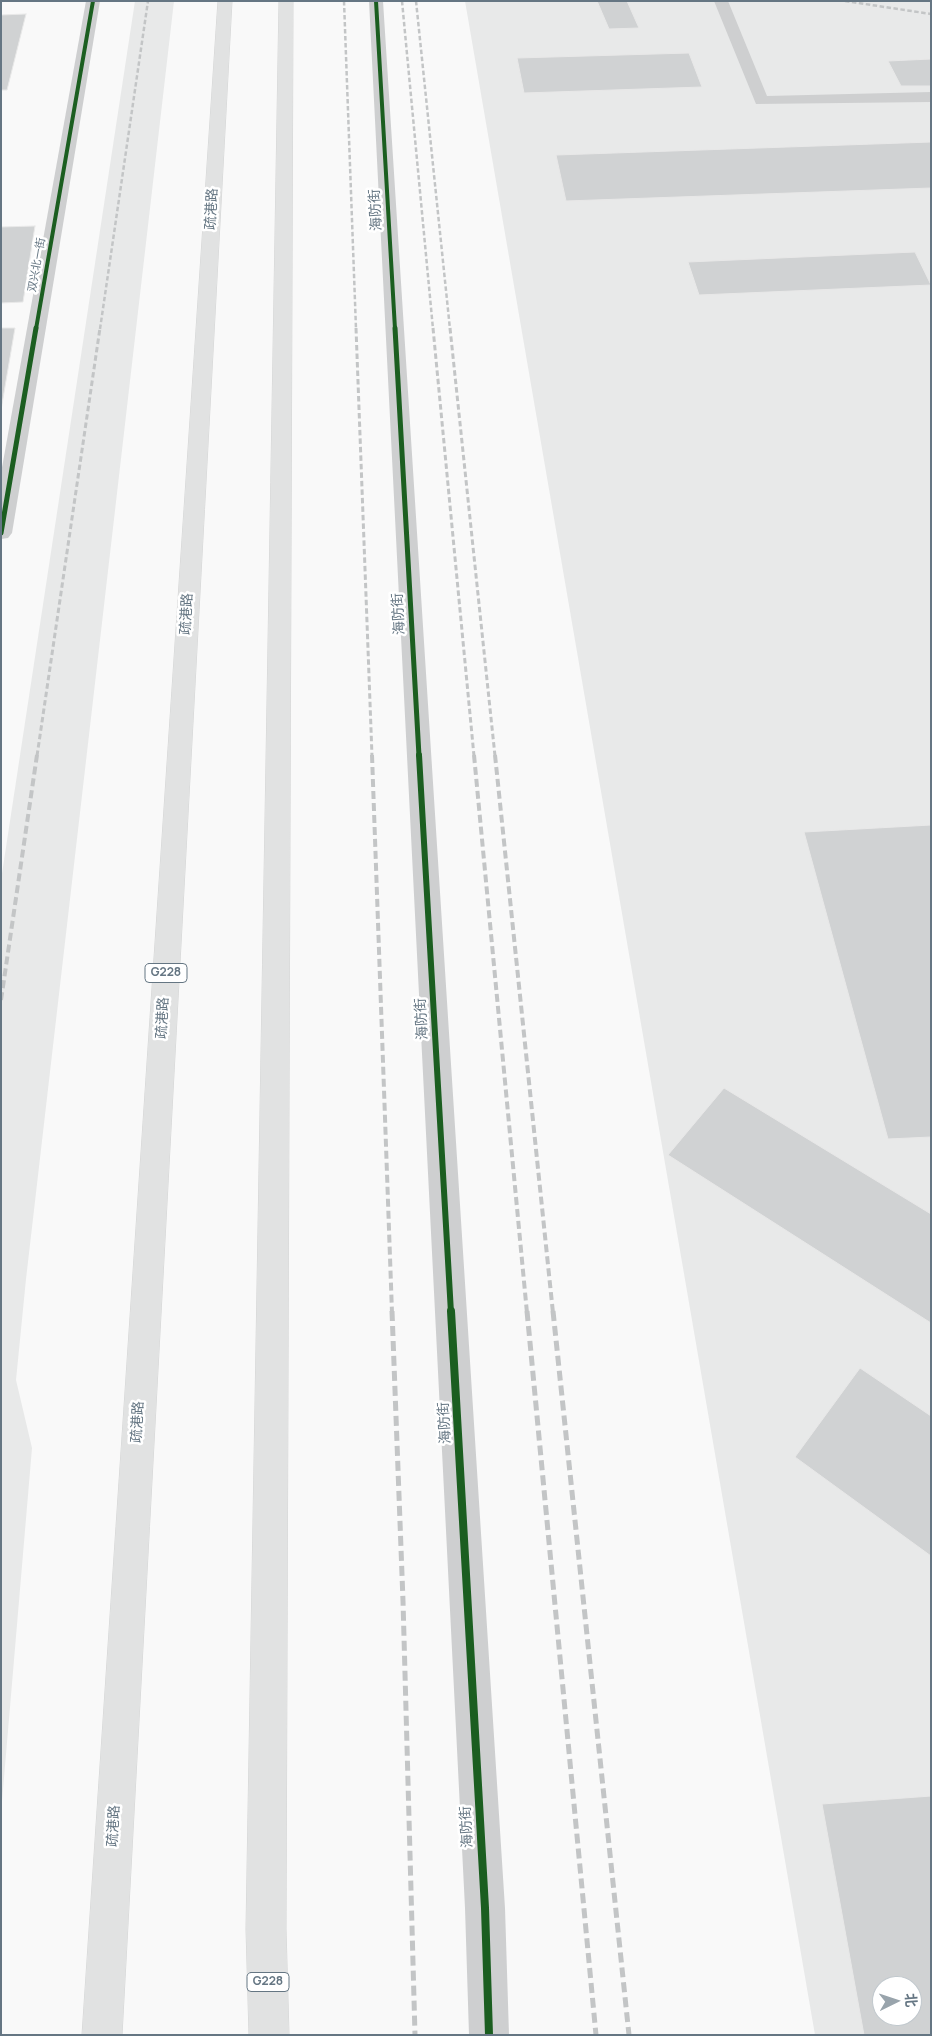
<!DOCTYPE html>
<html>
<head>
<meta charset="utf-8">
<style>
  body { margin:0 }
  #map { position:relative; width:932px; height:2036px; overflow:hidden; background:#f9f9f9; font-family:Manrope,"Noto Sans SC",sans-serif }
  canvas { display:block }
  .frame { position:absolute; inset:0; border:2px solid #657683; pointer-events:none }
  .north { position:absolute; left:872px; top:1976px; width:50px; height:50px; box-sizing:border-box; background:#fff; border:1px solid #c1c8cd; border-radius:50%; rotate:86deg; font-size:14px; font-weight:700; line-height:20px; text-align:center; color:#657683 }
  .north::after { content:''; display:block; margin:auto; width:18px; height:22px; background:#99a4ac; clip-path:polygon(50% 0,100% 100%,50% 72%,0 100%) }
</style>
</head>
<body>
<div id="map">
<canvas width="932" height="2036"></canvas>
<div class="frame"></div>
<div class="north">北</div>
</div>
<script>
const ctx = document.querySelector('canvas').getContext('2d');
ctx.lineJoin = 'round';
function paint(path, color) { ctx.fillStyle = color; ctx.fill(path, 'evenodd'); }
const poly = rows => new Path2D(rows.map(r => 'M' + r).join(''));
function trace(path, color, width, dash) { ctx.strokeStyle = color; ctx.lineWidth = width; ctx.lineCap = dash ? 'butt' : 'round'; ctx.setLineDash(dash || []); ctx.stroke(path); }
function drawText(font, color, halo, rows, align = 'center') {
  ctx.font = font + ' Manrope,"Noto Sans SC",sans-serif'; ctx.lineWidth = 5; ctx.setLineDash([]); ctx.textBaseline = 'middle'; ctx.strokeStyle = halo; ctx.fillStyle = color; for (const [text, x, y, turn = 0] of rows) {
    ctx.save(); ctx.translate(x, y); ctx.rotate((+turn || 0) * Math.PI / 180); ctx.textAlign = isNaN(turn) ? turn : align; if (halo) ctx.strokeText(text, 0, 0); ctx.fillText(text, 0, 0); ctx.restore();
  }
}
const built = poly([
  [135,1,174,1,26,1279,16,1380,32,1448,1,1813,1,880],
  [465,1,931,1,931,2035,815,2035],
  [882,1986,912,1986,912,2016,882,2016]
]);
const building = poly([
  [597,1,627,1,639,28,609,29,597,1],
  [26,14,7,90,1,90,1,15,26,14],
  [689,53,702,87,524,93,517,58,689,53],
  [931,59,931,86,901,86,888,61,931,59],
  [931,142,931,188,566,201,556,155,931,142],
  [35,226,23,302,1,303,1,227,35,226],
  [915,252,931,285,699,295,688,262,915,252],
  [1,328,15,328,1,410,1,328],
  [931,825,931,1137,888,1139,804,832,931,825],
  [724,1088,931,1214,931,1323,668,1155,724,1088],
  [860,1368,931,1416,931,1556,795,1457,860,1368],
  [931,1796,931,2035,864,2035,822,1804,931,1796],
  [882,1986,912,1986,912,2016,882,2016,882,1986]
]);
const service = poly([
  [714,1,728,1,767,96,931,92,931,102,756,104,714,1]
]);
const minor = poly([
  [86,1,100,1,12,533,8,538,1,539,1,473,86,1]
]);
const tertiary = poly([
  [369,1,383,1,505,1908,509,2035,469,2035,465,1908,369,1]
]);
const trunk = poly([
  [218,1,232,1,122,2035,82,2035,218,1],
  [279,1,293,1,286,1929,289,2035,249,2035,246,1929,279,1]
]);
const railFar3 = poly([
  [344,1,356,329],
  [402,1,433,329],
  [416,1,450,329],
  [845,1,931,14],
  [100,329,148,1]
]);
const railFar2 = poly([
  [356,328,372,756],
  [433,328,474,756],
  [450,328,495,756],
  [37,756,100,328]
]);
const railFar1 = poly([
  [372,755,392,1313],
  [474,755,527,1313],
  [495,755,553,1313],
  [1,1000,37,755]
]);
const rail = poly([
  [392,1311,403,1601,415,2035],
  [527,1311,596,2035],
  [553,1311,629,2035]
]);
const cyclewayFar3 = poly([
  [376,1,395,329],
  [36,329,93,1]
]);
const cyclewayFar2 = poly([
  [395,328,419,756],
  [1,533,36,328]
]);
const cyclewayFar1 = poly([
  [419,755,451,1313]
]);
const cycleway = poly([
  [451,1311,485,1908,489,2035]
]);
const farStreetnames = [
  ["双兴北一街",37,265,-80]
];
const shields = [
  [166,973,42],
  [268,1982,42]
];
const shieldNames = [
  ["G228",166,973],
  ["G228",268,1982]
];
const streetNames = [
  ["疏港路",212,209,-87],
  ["海防街",376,210,-93],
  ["疏港路",187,614,-87],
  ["海防街",399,614,-93],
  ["疏港路",163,1018,-87],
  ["海防街",422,1019,-93],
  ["疏港路",138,1422,-87],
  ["海防街",445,1423,-93],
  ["疏港路",114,1826,-87],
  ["海防街",467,1827,-93]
];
paint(built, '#e8e9e9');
paint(building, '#d0d2d3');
trace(building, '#e8e8e8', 1);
trace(trunk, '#d5d6d6', 1);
paint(service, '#cecfd0');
paint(minor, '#cecfd0');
paint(tertiary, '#cecfd0');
paint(trunk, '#e1e2e2');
trace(railFar3, '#c3c5c6', 2.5, [4.5, 2.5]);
trace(railFar2, '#c3c5c6', 3, [5.5, 3]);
trace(railFar1, '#c3c5c6', 4, [8, 4]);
trace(rail, '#c3c5c6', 5, [10, 5]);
trace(cyclewayFar3, '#1b5e20', 4);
trace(cyclewayFar2, '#1b5e20', 5);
trace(cyclewayFar1, '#1b5e20', 6);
trace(cycleway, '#1b5e20', 8);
drawText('11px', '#657683', '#fff', farStreetnames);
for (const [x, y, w] of shields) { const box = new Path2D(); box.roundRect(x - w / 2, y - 9.5, w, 19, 4); ctx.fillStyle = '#fff'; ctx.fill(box); trace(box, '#657683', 1); }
drawText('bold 12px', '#657683', null, shieldNames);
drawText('14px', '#657683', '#fff', streetNames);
</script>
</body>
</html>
